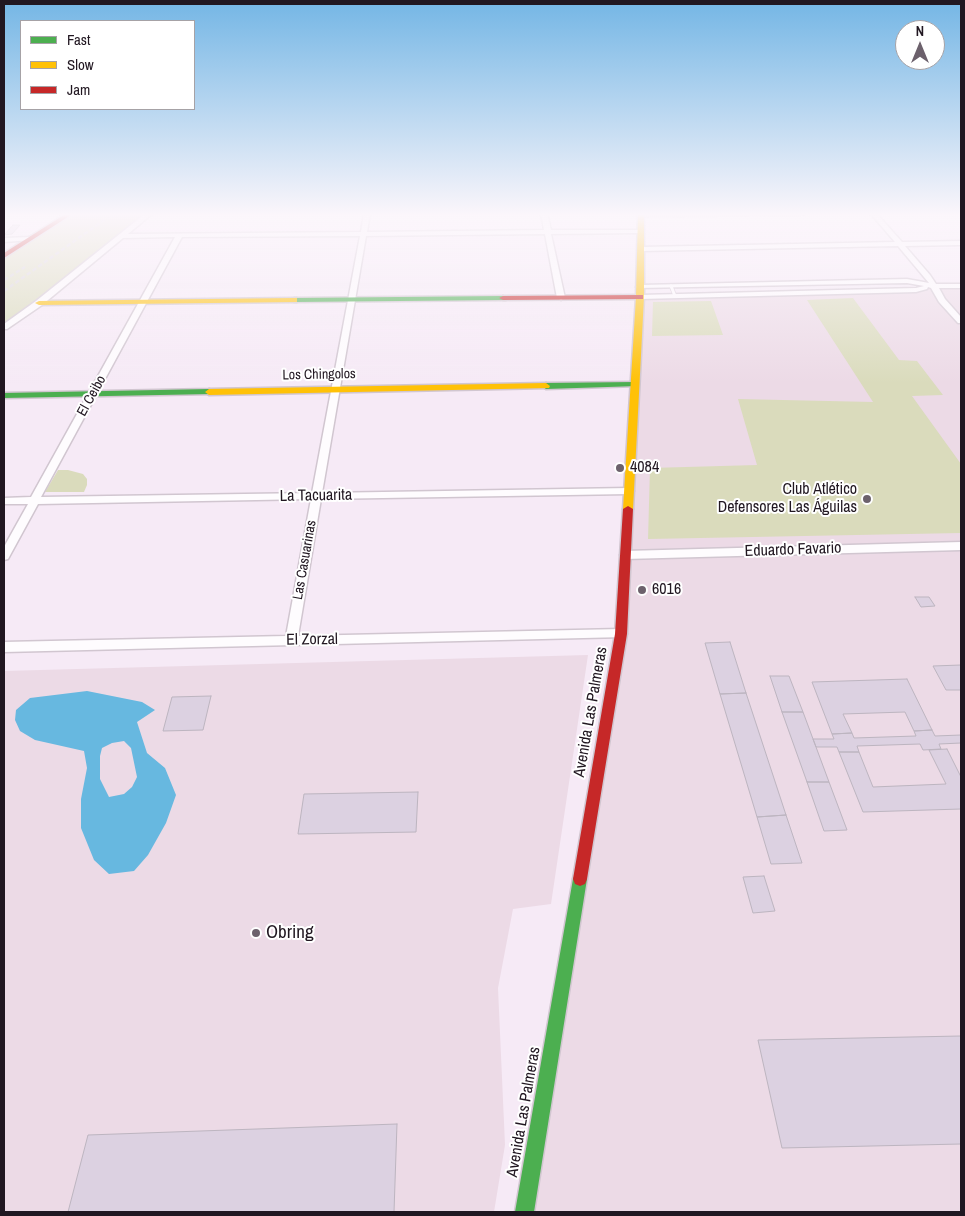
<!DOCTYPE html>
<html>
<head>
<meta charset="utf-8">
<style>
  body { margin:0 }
  #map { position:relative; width:965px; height:1216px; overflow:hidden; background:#f6eaf6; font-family:"Archivo Narrow",sans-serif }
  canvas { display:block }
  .frame { position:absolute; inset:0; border:5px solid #211721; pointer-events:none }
  .legend { position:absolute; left:20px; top:20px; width:175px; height:90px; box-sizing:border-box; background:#fff; border:1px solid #a6a2a6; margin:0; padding:6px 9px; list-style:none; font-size:15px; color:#211721 }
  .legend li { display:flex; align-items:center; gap:10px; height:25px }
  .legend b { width:25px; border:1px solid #a6a2a6 }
  .north { position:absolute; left:895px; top:20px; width:50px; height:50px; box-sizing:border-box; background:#fff; border:1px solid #a6a2a6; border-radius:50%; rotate:0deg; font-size:14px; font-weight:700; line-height:20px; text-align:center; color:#211721 }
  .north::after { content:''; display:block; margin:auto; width:18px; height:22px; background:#6c616c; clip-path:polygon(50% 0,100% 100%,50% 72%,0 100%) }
</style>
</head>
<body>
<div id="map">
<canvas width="965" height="1216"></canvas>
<div class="frame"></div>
<ul class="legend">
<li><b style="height:6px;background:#4caf50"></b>Fast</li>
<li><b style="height:6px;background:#ffc107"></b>Slow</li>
<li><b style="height:6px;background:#c62828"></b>Jam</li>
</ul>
<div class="north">N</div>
</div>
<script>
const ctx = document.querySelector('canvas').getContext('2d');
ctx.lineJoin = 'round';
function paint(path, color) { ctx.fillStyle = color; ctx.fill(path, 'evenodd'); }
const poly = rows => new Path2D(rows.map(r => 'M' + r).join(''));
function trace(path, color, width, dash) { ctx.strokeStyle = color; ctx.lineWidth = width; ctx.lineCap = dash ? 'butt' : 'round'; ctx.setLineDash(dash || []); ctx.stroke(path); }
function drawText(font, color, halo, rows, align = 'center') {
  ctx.font = font + ' "Archivo Narrow",sans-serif'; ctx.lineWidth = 4; ctx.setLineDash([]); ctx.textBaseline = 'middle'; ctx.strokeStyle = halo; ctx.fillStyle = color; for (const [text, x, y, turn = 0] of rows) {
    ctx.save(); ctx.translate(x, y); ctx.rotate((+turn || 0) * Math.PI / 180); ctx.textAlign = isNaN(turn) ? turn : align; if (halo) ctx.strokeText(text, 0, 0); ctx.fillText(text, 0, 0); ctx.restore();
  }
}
const industrial = poly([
  [934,286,961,286,961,1212,524,1212,621,634,640,297,916,290],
  [588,655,551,904,513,909,498,988,505,1145,494,1212,4,1212,4,671]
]);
const green = poly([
  [71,213,150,213,39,303,4,327,4,256],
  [853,298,899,360,917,361,943,395,912,396,961,464,961,533,648,539,650,468,757,465,738,399,873,402,807,300],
  [711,301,723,335,652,336,653,302],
  [58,470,68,470,83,474,87,479,87,485,84,492,45,492]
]);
const water = poly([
  [87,691,142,702,155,710,137,722,147,753,165,768,176,795,166,823,148,855,134,871,109,874,94,860,81,828,81,799,87,768,84,751,35,740,20,731,15,720,16,710,30,698],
  [124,741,131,748,137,777,132,787,124,794,109,797,100,779,100,756,102,748,112,743]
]);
const building = poly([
  [13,225,20,225,12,234,4,235,13,225],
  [915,597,929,597,935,606,921,607,915,597],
  [730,642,746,693,720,694,705,643,730,642],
  [961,665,961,690,946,690,933,666,961,665],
  [770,676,789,676,803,712,782,712,770,676],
  [907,679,932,730,914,731,905,712,843,714,852,733,832,734,812,682,907,679],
  [746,693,786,815,757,817,720,694,746,693],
  [211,696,203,730,163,731,172,697,211,696],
  [782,712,803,712,829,782,807,782,782,712],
  [932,730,935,736,961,735,961,743,939,744,941,749,923,750,920,744,857,746,859,752,839,752,837,747,816,747,813,739,834,739,832,734,852,733,854,738,916,736,914,731,932,730],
  [947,749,961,777,961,809,863,812,839,752,859,752,873,787,946,784,929,750,947,749],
  [807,782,829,782,847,830,824,831,807,782],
  [418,792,416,832,298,834,304,794,418,792],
  [786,815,802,863,771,864,757,817,786,815],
  [764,876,775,911,753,913,743,877,764,876],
  [961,1036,961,1144,782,1148,758,1040,961,1036],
  [397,1124,394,1212,68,1212,88,1135,397,1124]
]);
const lane = poly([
  [671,286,675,296]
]);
const street = poly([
  [146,213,153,213,128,234,361,232,364,213,370,213,367,232,544,230,541,213,547,213,551,230,643,230,643,232,641,233,551,234,565,298,561,300,557,298,545,234,366,236,322,493,629,488,634,491,629,494,321,499,298,636,621,629,625,631,627,634,625,637,4,652,4,642,286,636,311,499,38,504,8,559,4,560,4,547,28,504,4,504,4,498,31,497,175,237,123,238,42,305,7,329,4,329,4,324,36,301,146,213],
  [360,236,312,493,41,497,182,237,360,236],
  [639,213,805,213,802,215,641,216,639,215,639,213],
  [870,213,876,213,902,242,961,241,961,245,905,246,930,275,936,284,961,284,961,288,939,288,945,299,961,317,961,323,958,323,939,302,931,288,928,287,927,289,916,292,640,299,636,297,640,295,916,288,924,286,907,283,638,288,636,287,640,285,907,279,929,283,898,246,641,251,638,249,641,247,895,242,870,213],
  [30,237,32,238,32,240,4,242,4,238,30,237],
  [961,542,961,550,625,559,620,555,625,551,961,542]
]);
const fast = poly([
  [503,296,507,298,506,300,294,302,290,300,294,298,503,296],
  [635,382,638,382,638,386,546,389,542,386,546,383,635,382],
  [209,389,212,390,212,394,4,398,4,393,209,389],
  [580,872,585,874,587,879,534,1212,515,1212,573,879,575,874,580,872]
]);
const slow = poly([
  [638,213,644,213,644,297,633,509,628,512,623,509,636,297,638,213],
  [294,298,297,298,297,302,39,305,35,303,39,301,294,298],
  [546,383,550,386,549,388,209,395,205,392,209,389,546,383]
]);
const jam = poly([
  [67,213,74,213,4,258,4,253,67,213],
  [640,295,643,295,643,299,503,300,499,298,503,296,640,295],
  [628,506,633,509,627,634,587,879,585,884,580,886,575,884,573,879,615,634,623,509,628,506]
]);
const rail = poly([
  [4,280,25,267],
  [4,291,114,213]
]);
const markers = [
  [620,468,5,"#6c616c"],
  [867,499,5,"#6c616c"],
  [642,590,5,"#6c616c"],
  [256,933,5,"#6c616c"]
];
const farStreetnames = [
  ["Los Chingolos",319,375,-1],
  ["El Ceibo",92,396,-61],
  ["Las Casuarinas",305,560,-80]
];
const poiNames = [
  ["4084",630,468],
  ["Club Atlético",857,490,"right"],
  ["Defensores Las Águilas",857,508,"right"],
  ["6016",652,590]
];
const streetNames = [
  ["La Tacuarita",316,496,-1],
  ["Eduardo Favario",793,550,-2],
  ["El Zorzal",312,640,-1],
  ["Avenida Las Palmeras",591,712,-80],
  ["Avenida Las Palmeras",524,1112,-80]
];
const nearPoinames = [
  ["Obring",266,933]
];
paint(industrial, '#ecdae6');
paint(green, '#dadbbc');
paint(water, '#67b8e0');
paint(building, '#dcd1e1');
trace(building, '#bdb5c0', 1);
trace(lane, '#d1c6d0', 4.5);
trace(street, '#d1c6d0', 3);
trace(fast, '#d1c6d0', 3);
trace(slow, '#d1c6d0', 3);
trace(jam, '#d1c6d0', 3);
trace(lane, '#fefcfe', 3);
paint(street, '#fefcfe');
paint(fast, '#4caf50');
paint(slow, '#ffc107');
paint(jam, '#c62828');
trace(rail, '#d8d4d8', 2.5, [4.5, 2.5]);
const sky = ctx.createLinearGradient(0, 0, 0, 383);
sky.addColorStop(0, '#74b6e5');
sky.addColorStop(0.56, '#fbf6fb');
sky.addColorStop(1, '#fbf6fb00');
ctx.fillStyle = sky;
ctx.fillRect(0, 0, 965, 383);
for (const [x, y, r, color] of markers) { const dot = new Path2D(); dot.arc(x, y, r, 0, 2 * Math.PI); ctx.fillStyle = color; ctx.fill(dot); trace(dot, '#fff', 2); }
drawText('14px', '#211721', '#fff', farStreetnames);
drawText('16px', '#211721', '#fff', poiNames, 'left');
drawText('16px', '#211721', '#fff', streetNames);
drawText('19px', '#211721', '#fff', nearPoinames, 'left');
</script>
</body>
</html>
